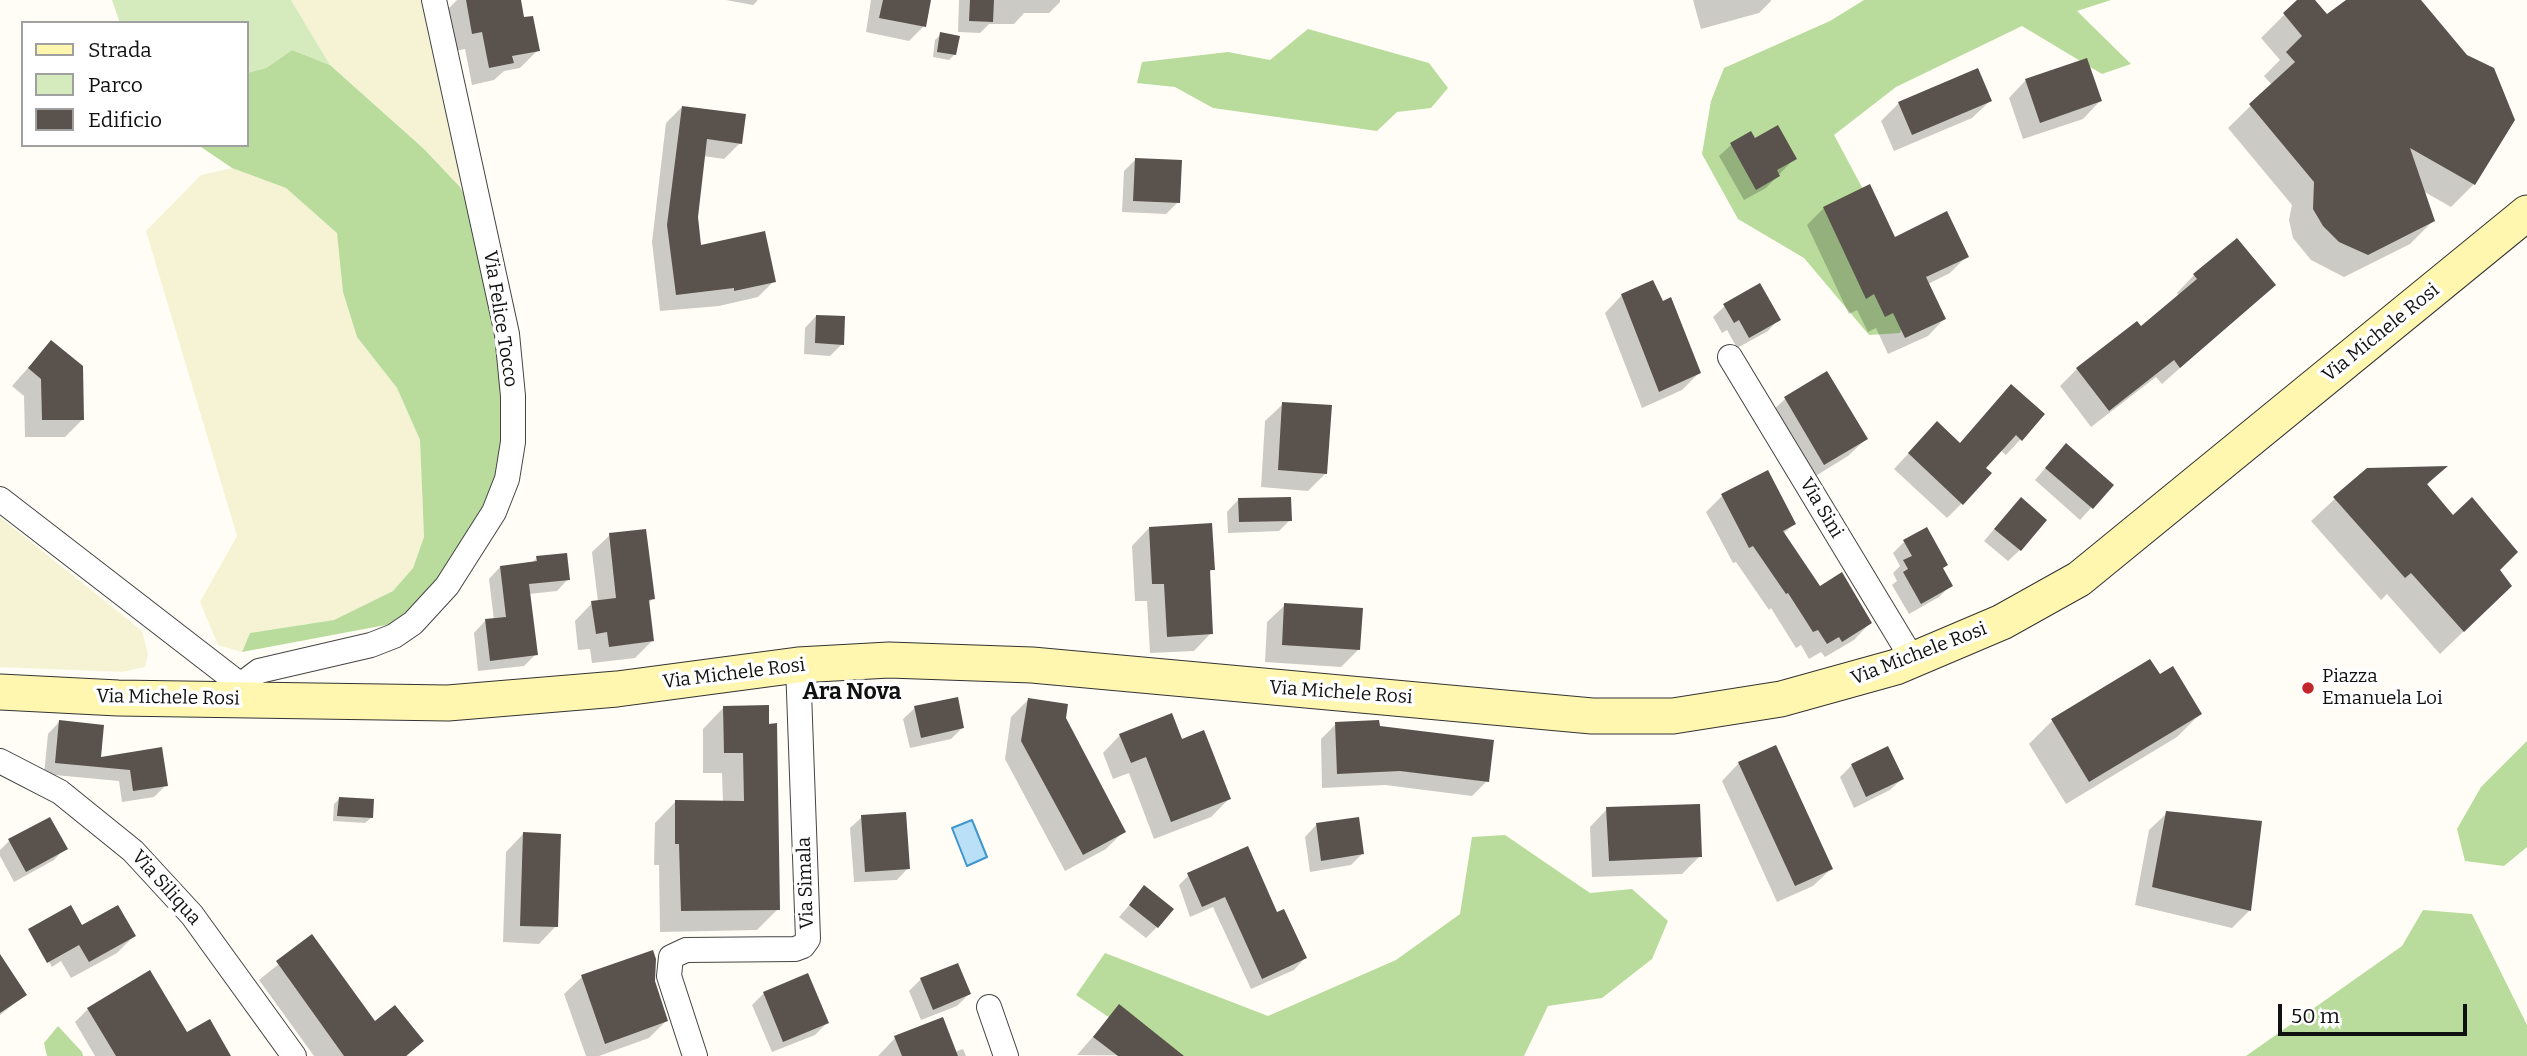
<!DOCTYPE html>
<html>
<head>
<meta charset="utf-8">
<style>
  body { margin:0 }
  #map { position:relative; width:2527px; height:1056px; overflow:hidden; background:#fffdf5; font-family:Bitter,serif }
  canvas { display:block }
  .legend { position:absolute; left:21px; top:21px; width:228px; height:126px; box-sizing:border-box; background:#fff; border:2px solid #a0a0a0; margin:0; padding:9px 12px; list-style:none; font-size:21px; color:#111 }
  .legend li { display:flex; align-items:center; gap:14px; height:35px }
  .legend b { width:35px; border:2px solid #a0a0a0 }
  .scale { position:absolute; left:2278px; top:1004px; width:189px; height:32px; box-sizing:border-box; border:4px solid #111; border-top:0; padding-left:9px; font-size:21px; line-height:24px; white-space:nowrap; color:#111; -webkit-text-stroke:5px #fff; paint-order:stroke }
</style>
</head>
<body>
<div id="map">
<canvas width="2527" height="1056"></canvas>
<ul class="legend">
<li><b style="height:9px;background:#fff6b0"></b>Strada</li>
<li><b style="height:19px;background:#d5ebbd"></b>Parco</li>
<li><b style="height:19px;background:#5a524d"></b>Edificio</li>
</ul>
<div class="scale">50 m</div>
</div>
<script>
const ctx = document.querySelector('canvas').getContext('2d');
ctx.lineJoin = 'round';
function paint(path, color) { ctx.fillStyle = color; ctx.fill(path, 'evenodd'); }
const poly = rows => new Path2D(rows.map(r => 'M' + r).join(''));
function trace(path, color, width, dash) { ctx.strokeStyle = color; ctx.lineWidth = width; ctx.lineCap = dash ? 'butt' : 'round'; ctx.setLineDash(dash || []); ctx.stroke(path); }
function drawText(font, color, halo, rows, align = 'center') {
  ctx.font = font + ' Bitter,serif'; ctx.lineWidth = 7; ctx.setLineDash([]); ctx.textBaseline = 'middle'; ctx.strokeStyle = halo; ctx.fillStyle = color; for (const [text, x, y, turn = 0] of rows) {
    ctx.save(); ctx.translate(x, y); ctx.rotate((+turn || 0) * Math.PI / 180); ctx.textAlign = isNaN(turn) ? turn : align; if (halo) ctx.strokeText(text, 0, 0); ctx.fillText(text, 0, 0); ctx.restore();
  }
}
const farmland = poly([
  [291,0,424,0,465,167,460,187,424,149,330,65],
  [232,168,286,188,338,233,343,292,357,337,397,388,420,440,424,537,413,568,393,591,334,620,250,633,242,652,218,645,200,602,237,536,146,231,201,175],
  [0,517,142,631,148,654,145,667,122,672,0,667]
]);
const green = poly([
  [112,0,291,0,330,65,292,50,266,68,247,73,247,23,120,23]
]);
const forest = poly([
  [1864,0,2111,0,2077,11,2131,64,2102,74,2022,26,1896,87,1834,135,1915,286,1900,333,1869,335,1804,258,1738,219,1702,154,1711,101,1724,68,1830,21],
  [1308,29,1429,63,1448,88,1431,108,1397,112,1377,131,1213,108,1175,87,1137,83,1142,62,1228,52,1270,60],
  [292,50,330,65,424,149,460,187,472,209,509,381,500,490,422,605,391,624,242,652,250,633,334,620,393,591,413,568,424,537,420,440,397,388,357,337,343,292,337,233,286,188,232,168,198,145,247,145,247,73,266,68],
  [2527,741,2527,847,2504,866,2465,861,2457,829,2481,787],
  [1505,835,1590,893,1632,889,1668,921,1652,959,1602,998,1548,1006,1524,1056,1166,1056,1076,995,1105,953,1268,1016,1396,960,1460,914,1472,837],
  [2423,910,2472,914,2527,1025,2527,1056,2246,1056,2402,946],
  [58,1026,82,1052,83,1056,47,1056,44,1043]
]);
const water = poly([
  [972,820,987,857,967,866,952,828,972,820]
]);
const shadow = poly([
  [457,0,519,0,523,20,538,50,520,68,504,71,494,80,472,85,465,49,455,51,447,10],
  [726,0,758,0,753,5],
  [871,0,929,0,924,26,909,41,866,32],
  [959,0,1060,0,1060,2,1049,13,1024,13,1014,24,989,24,980,33,958,32],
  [1693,0,1771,0,1771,1,1759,13,1701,29],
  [2299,0,2312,0,2326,16,2350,0,2417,0,2474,184,2451,207,2423,191,2433,221,2410,244,2344,277,2311,260,2293,238,2289,220,2292,205,2228,128,2272,85,2264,76,2280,60,2261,38],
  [941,34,955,54,949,60,933,57,935,40],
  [2026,80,2100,101,2083,119,2023,139,2009,98],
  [1990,101,1972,118,1894,151,1881,121,1899,103],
  [682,107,740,143,724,159,703,156,696,217,700,247,774,281,758,297,719,306,660,311,652,242,666,123],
  [1750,134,1754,141,1794,159,1766,188,1744,200,1719,156,1731,145],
  [1135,160,1178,202,1166,214,1122,212,1124,171],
  [1824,208,1894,239,1967,256,1950,273,1928,284,1944,319,1928,336,1888,354,1876,328,1868,332,1857,310,1849,314,1807,225],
  [2194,275,2273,285,2162,384,2156,377,2091,427,2060,386,2077,369,2141,328,2179,296,2177,293],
  [1622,295,1699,373,1682,390,1642,408,1605,313],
  [1725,306,1779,319,1768,331,1737,348,1727,330,1722,333,1713,317],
  [816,316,842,344,830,356,804,354,805,328],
  [51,342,82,420,65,437,25,437,24,396,12,386],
  [1827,374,1866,439,1848,456,1806,482,1767,416,1785,399],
  [2011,387,2043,415,2006,455,2000,450,1984,468,1961,504,1947,518,1894,469,1922,439,1959,444],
  [1283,404,1326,473,1308,491,1261,487,1265,421],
  [2055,457,2112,485,2080,520,2035,480],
  [2444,467,2426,486,2498,570,2487,609,2440,654,2387,594,2381,600,2311,521,2367,469],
  [1723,495,1794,524,1783,534,1820,588,1870,623,1854,640,1825,657,1821,652,1809,659,1801,645,1796,648,1771,608,1769,610,1736,562,1733,563,1706,512],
  [1238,500,1290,520,1279,531,1228,533,1227,512],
  [2006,515,2020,550,2008,561,1984,541],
  [1149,528,1213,569,1208,574,1211,633,1194,651,1150,653,1147,601,1135,601,1132,546],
  [610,535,653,598,648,604,652,641,635,658,592,663,590,649,578,650,575,621,592,603,598,602,592,552],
  [1904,542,1941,569,1950,586,1939,597,1909,614,1892,585,1897,581,1893,573,1900,566,1893,553],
  [537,558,568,579,557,591,529,594,536,654,524,666,478,671,474,633,485,621,494,620,489,579,500,567,531,564],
  [1285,605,1358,650,1341,667,1265,662,1267,622],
  [2159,677,2200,714,2177,737,2066,804,2029,744,2052,721],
  [1028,700,1064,719,1124,831,1106,849,1065,871,1005,759,1011,717],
  [724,707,767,707,778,909,757,930,660,932,659,865,654,865,655,823,676,801,723,802,722,773,703,773,703,729],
  [915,708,962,728,951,739,910,748,903,719],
  [59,722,99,759,160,749,166,785,154,797,122,802,119,781,44,774,48,734],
  [1336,724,1487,781,1472,796,1385,785,1322,788,1321,739],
  [1120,735,1181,741,1229,799,1211,817,1154,839,1129,773,1113,779,1103,753],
  [1739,763,1831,869,1813,886,1777,902,1722,781],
  [1852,765,1902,779,1890,790,1854,808,1840,777],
  [339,799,371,818,365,823,333,821,334,804],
  [1607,809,1700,856,1682,874,1592,877,1590,827],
  [2167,813,2250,910,2232,928,2135,905,2149,830],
  [862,817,908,868,897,880,854,882,850,828],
  [1316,825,1363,853,1351,865,1310,872,1305,837],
  [523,834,556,926,539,944,503,942,506,852],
  [9,841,65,848,54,860,14,882,0,856,0,850],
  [1191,873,1276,915,1305,958,1294,970,1251,989,1213,907,1190,917,1179,885],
  [1144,888,1157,927,1146,938,1119,917],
  [82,927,134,936,117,953,71,978,61,961,52,967,34,935],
  [312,937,374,1024,422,1041,407,1056,314,1056,259,980],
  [0,963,25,995,0,1015],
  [149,972,186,1034,229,1056,95,1056,75,1022,88,1009],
  [582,977,653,981,666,1021,649,1038,599,1056,586,1056,564,994],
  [921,979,969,994,957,1006,921,1020,909,991],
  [764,993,827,1023,815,1035,772,1052,752,1005],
  [1119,1007,1181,1056,1077,1055],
  [895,1038,955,1052,963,1049,966,1056,878,1056]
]);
const building = poly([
  [466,0,521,0,524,17,533,16,540,51,512,56,514,63,489,68,482,32,472,34],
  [883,0,931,0,926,27,879,18],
  [970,0,994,0,993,22,969,21],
  [2297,0,2315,0,2327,14,2346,0,2421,0,2467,55,2494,68,2515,120,2475,185,2410,148,2435,221,2368,255,2339,242,2323,226,2313,209,2314,182,2249,104,2295,62,2286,52,2302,36,2283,13],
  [940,32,960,36,956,55,937,52],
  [2087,58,2102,101,2040,123,2025,79],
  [1978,68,1992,101,1912,135,1898,102],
  [682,106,746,114,742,144,707,139,698,217,701,245,765,231,776,282,734,291,734,288,676,295,667,225],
  [1778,125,1797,159,1777,170,1780,176,1756,190,1730,143,1751,131,1755,138],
  [1135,158,1182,160,1180,203,1133,201],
  [1870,184,1895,237,1947,211,1969,257,1926,277,1946,319,1905,338,1893,313,1885,317,1874,294,1866,299,1823,207],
  [2237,238,2276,285,2180,368,2174,360,2109,411,2076,368,2137,321,2141,326,2197,279,2193,274],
  [1653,280,1663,301,1671,297,1701,373,1659,392,1621,294],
  [1760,283,1781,320,1749,338,1739,320,1734,323,1723,304],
  [816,315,845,316,844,345,815,343],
  [51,340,83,366,84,420,42,420,41,379,28,368],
  [1827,371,1868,439,1824,465,1784,397],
  [2011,384,2045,414,2022,441,2016,435,1986,468,1992,473,1963,505,1908,453,1937,421,1960,443],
  [1282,402,1332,405,1327,474,1278,470],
  [2066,443,2114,485,2093,509,2045,468],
  [2448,466,2427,484,2453,515,2472,497,2518,552,2500,570,2512,586,2464,632,2411,573,2405,578,2333,497,2367,468],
  [1768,470,1796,524,1783,531,1820,586,1842,572,1872,623,1842,642,1839,637,1827,644,1818,630,1813,632,1788,593,1786,594,1753,546,1749,548,1721,494],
  [1291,497,1292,521,1239,522,1238,498],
  [2021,497,2047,520,2021,551,1994,529],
  [1212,523,1215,570,1210,570,1213,634,1167,637,1164,584,1152,584,1149,527],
  [1927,527,1948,565,1943,568,1953,586,1921,604,1903,572,1908,569,1903,560,1912,556,1903,540],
  [646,529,655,599,649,600,654,641,609,647,607,632,596,634,591,601,616,598,609,533],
  [567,553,570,580,529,584,538,655,490,661,485,619,506,617,500,566,537,561,536,556],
  [1284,603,1363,608,1360,650,1282,645],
  [2150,659,2160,674,2173,666,2202,714,2089,782,2051,719],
  [958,697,964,728,921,738,914,706],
  [1028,698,1068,704,1066,718,1126,832,1083,855,1021,741],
  [769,705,769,724,777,723,780,910,681,911,679,844,675,844,675,800,744,801,743,753,724,753,723,706],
  [1172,713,1182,739,1204,730,1231,799,1171,822,1146,757,1131,763,1119,734],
  [59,720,104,725,101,757,162,747,168,786,133,791,130,770,55,763],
  [1379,720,1380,726,1494,740,1489,782,1400,771,1337,774,1335,722],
  [1776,745,1833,869,1795,886,1738,762],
  [1888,746,1904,779,1866,797,1851,764],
  [339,797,374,799,373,818,337,816],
  [1700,804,1702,857,1609,861,1606,807],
  [2166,811,2262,821,2251,911,2152,887],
  [906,812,910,869,865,872,861,815],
  [50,817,68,849,26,872,8,839],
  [1359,817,1364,854,1321,861,1316,823],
  [523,832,561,834,558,927,520,926],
  [1248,846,1277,912,1284,909,1307,958,1262,979,1225,897,1202,907,1187,873],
  [1144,885,1174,909,1158,928,1129,905],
  [71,905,82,925,118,905,136,936,89,962,79,945,47,963,28,929],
  [312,934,375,1021,395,1005,424,1041,406,1056,344,1056,276,961],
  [653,950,656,959,655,981,668,1021,605,1044,581,975],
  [0,954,27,995,0,1013],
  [958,963,971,994,933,1010,920,978],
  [150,970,187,1032,210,1019,231,1056,116,1056,87,1008],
  [808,973,829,1023,783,1042,763,992],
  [1119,1004,1184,1056,1118,1056,1093,1037],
  [943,1017,958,1056,902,1056,894,1036]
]);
const street = poly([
  [1730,357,1913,660],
  [0,499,242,686],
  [235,700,247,680,259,671,371,645,394,636,413,623,447,586,494,512,507,479,513,442,513,396,507,334,434,0],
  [0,761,60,792,133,851,192,915,294,1056],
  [989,1007,1006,1056],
  [695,1056,669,976,671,957,686,950,795,949,803,946,808,939,798,665]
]);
const secondary = poly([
  [0,692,118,698,448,703,617,689,798,665,889,660,1032,665,1592,716,1673,716,1781,699,1896,667,2002,622,2079,579,2527,213]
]);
const markers = [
  [2308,688,7,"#c4262e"]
];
const streetNames = [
  ["Via Felice Tocco",500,319,81],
  ["Via Michele Rosi",2381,333,-39],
  ["Via Sini",1821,508,59],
  ["Via Michele Rosi",1919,654,-21],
  ["Via Michele Rosi",734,674,-7],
  ["Via Michele Rosi",1341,693,4],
  ["Via Michele Rosi",168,698,1],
  ["Via Simala",806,883,-92],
  ["Via Siliqua",166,888,48]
];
const poiNames = [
  ["Piazza",2322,677],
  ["Emanuela Loi",2322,699]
];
const quarterNames = [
  ["Ara Nova",852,693]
];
paint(farmland, '#f6f3d4');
paint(green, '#d5ebbd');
paint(forest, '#b9dc9c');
paint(water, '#b9e0f7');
trace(water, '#3f96cf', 2);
paint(shadow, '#0003');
paint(building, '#5a524d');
trace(street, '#444', 26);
trace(secondary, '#333', 37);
trace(street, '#fff', 24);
trace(secondary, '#fff6b0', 35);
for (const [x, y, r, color] of markers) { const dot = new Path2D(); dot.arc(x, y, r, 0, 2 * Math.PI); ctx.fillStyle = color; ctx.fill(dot); trace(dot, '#fff', 2.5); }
drawText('19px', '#111', '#fff', streetNames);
drawText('19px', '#111', '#fff', poiNames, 'left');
drawText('bold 23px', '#111', '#fff', quarterNames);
</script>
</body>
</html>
